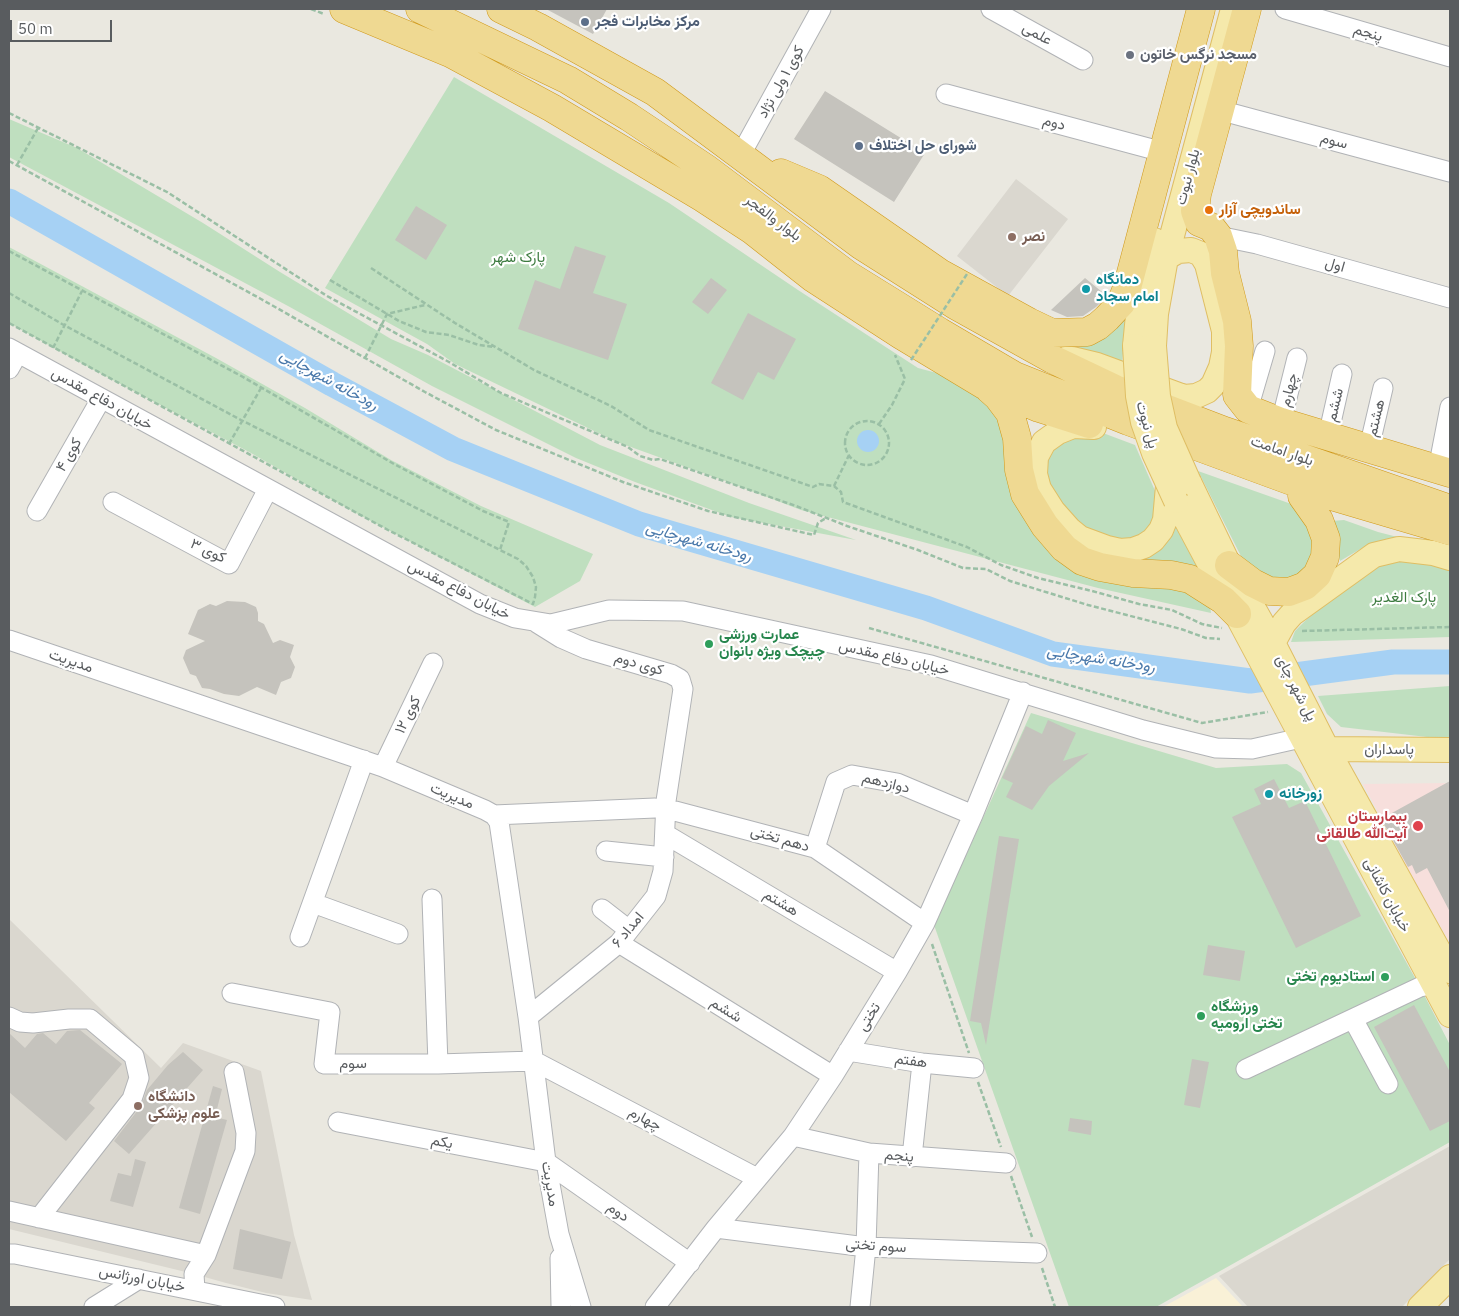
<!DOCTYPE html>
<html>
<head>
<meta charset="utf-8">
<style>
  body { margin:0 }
  #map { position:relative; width:1459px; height:1316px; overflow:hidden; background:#eae8e0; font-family:"IBM Plex Sans",sans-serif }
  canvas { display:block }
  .frame { position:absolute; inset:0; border:10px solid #595c5f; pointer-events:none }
  .scale { position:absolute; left:10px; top:20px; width:102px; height:22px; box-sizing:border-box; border:2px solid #595c5f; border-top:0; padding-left:6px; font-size:15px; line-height:18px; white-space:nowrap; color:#595c5f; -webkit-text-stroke:4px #fff; paint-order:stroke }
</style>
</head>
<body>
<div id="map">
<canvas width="1459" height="1316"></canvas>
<div class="frame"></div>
<div class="scale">50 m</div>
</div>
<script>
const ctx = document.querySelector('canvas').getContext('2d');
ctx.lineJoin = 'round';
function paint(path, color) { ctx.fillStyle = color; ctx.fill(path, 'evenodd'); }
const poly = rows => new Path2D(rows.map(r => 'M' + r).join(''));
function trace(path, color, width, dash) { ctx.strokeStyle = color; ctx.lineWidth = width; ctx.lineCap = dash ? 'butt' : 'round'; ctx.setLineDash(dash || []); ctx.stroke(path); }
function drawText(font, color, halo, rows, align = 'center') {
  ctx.font = font + ' "IBM Plex Sans",Vazirmatn,sans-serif'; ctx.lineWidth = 4.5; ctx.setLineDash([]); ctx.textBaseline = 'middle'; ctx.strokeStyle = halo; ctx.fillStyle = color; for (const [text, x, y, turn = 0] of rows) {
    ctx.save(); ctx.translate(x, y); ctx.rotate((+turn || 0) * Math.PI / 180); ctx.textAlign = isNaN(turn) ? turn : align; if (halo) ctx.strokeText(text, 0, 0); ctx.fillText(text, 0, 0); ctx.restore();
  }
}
const commercial = poly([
  [1216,1278,1243,1307,1163,1307]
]);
const education = poly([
  [1016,179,1068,219,1008,296,957,256],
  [9,919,161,1068,183,1043,261,1071,294,1235,312,1300,266,1293,226,1283,194,1274,9,1229],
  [1450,1146,1450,1259,1402,1307,1248,1307,1219,1276]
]);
const medical = poly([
  [1450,783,1450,943,1407,867,1363,784]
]);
const green = poly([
  [454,77,669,203,798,290,918,368,948,376,993,404,1001,416,1012,487,1186,589,1210,606,1211,613,1098,588,801,510,725,481,617,442,455,364,427,344,325,288],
  [9,119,77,148,203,223,280,272,391,339,428,355,600,445,749,503,856,540,731,517,635,482,576,458,432,386,288,306,9,157],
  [9,247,216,358,305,408,391,460,481,506,593,554,580,581,535,607,352,511,251,453,92,369,9,323],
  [1126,317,1122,365,1076,348,1095,341],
  [1103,433,1135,445,1156,493,1154,527,1128,546,1089,536,1048,494,1045,457,1060,438],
  [1198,471,1297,506,1311,519,1319,555,1298,583,1250,574],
  [1344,520,1378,532,1413,541,1369,544,1340,561,1332,521],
  [1173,522,1205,581,1123,565],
  [1410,558,1450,569,1450,637,1291,642,1295,631,1307,619,1355,581,1387,560],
  [1450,686,1450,737,1427,737,1341,727,1327,714,1318,696],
  [1031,713,1216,768,1287,764,1301,773,1420,987,1450,1045,1450,1142,1156,1307,1069,1307,934,925]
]);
const water = poly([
  '857 441a11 11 0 1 1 22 0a11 11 0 1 1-22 0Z'
]);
const river = poly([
  [9,201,332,384,453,449,639,524,926,608,1053,654,1250,681,1393,662,1450,662]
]);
const building = poly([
  [546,9,607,9,593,34],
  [825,91,925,153,894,202,794,139],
  [416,206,447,225,426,260,395,240],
  [575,246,606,256,593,293,627,304,608,360,518,329,535,280,560,289],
  [711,278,727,290,708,314,692,302],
  [1085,278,1107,296,1096,307,1083,316,1067,317,1051,310],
  [748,313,796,339,774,380,758,372,743,400,711,383],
  [227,601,245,602,256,607,258,613,258,621,264,624,273,643,280,640,294,645,290,657,295,667,291,678,281,682,276,695,257,687,239,696,224,694,210,689,202,688,196,676,190,674,183,658,186,650,205,641,188,634,198,610,210,604,216,606],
  [1048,720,1076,733,1063,761,1089,753,1049,786,1032,810,1006,797,1013,783,1002,778,1026,726,1042,734],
  [1274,779,1289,808,1305,801,1361,916,1296,948,1232,817,1261,804,1254,789],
  [1450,781,1450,912,1427,868,1416,874,1412,865,1408,867,1381,819],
  [999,836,1019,839,986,1045,981,1023,970,1021],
  [1208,945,1245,951,1240,981,1203,975],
  [1414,1005,1450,1072,1450,1121,1430,1131,1374,1027],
  [80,1030,122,1064,89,1103,95,1108,66,1141,9,1092,9,1033,25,1048,37,1034,43,1033,56,1044,67,1031],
  [183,1052,203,1070,129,1154,114,1141,141,1106,147,1090,168,1065],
  [1192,1059,1209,1062,1200,1108,1184,1105],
  [213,1086,222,1089,215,1117,227,1120,200,1214,179,1208],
  [1070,1118,1092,1121,1091,1135,1068,1131],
  [135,1159,146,1162,133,1207,110,1201,118,1173,131,1176],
  [240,1229,291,1242,282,1279,233,1269]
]);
const path = poly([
  [311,9,324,14],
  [9,113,167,192,327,296,449,362,501,393,628,447,640,456,653,460,660,459,796,506,847,526,918,550,963,568,986,569,1010,581,1088,605,1181,629,1206,638,1220,639],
  [9,161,261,299,425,392,496,430,623,482,708,511,814,535,818,523,826,518],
  [17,165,38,128],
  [9,251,243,377,394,464,483,511,509,522,500,550],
  [371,268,455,323,534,370,611,406,649,430,813,487,819,484,834,486,841,492,843,502,967,547,1001,565,1038,578,1092,591,1139,604,1172,610,1202,624,1222,628],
  [330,280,399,321,426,332,449,335,479,345,495,347],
  [9,293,62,324,241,420,518,559,526,566,533,577,536,587,535,597,533,604,388,530,9,323],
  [53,348,82,291],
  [365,358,387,314,425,305],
  '845 443a22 22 0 1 1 44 0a22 22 0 1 1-44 0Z',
  [879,424,892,405,905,379,895,355],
  [229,444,261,388],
  [834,486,849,455],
  [869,628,1202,723,1268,712],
  [1302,631,1450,627],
  [932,944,969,1053],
  [978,1082,1001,1147],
  [1011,1176,1032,1237],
  [1042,1268,1055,1307]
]);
const minor = poly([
  [991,9,1083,60],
  [1285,9,1450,57],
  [946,94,1163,152],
  [1219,110,1450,172],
  [740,156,821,9],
  [1218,236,1257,244,1450,298],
  [9,348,480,604,515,618,551,624,609,610,683,611,931,665,1143,730,1216,748,1252,749,1301,738],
  [9,369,18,353],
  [1248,409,1265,351],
  [1281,422,1297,358],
  [1328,436,1342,374],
  [1369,448,1383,388],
  [1438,469,1450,407],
  [113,502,229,564,268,489],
  [37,511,101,399],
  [9,640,383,767,485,810,494,815,499,822,528,1017,546,1162,559,1234,581,1307],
  [383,767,433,663],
  [675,811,815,848,925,923],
  [494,815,655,808],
  [665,834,897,972],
  [815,848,836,782,852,775,897,783,973,815],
  [606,851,664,857],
  [432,899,438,1064],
  [313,903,398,934],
  [602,909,629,930],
  [300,937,364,760],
  [619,943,833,1076],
  [232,993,330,1012,324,1064,438,1064,534,1061,757,1178],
  [9,1017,20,1022,33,1023,69,1019,90,1019,134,1056,139,1078,132,1099,39,1218],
  [528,1017,619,943,656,896,663,871,666,801,683,689,680,679,671,674,586,649,561,638,537,623],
  [1353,1019,1388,1084],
  [848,1051,922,1063,974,1068],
  [1246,1069,1420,987,1435,984],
  [338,1122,546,1162,690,1263],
  [793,1136,869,1153,1006,1163],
  [912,1157,922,1063],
  [9,1211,206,1255],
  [716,1228,866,1247,1037,1253],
  [9,1254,15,1254,275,1307],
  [560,1258,561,1307],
  [195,1290,194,1274,206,1255,245,1151,246,1133,234,1072],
  [94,1307,139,1279],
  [655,1307,716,1228,793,1136,833,1076,897,972,925,923,973,815,1023,692],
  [860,1307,866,1247,869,1153]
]);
const major = poly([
  [1135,346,1138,315,1144,280,1154,240],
  [1154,346,1156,314,1166,258,1233,9],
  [1065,359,1072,359,1097,365,1184,397,1196,396,1207,391,1213,385,1221,367,1224,352,1224,331,1207,264,1201,254,1191,250,1178,251,1166,258],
  [1094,427,1073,426,1058,432,1044,442,1036,457,1035,474,1039,489,1053,511,1069,529,1080,538,1107,548,1120,551,1133,550,1144,546,1153,540,1161,530,1165,520,1168,486],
  [1189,482,1229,565,1273,643,1327,749,1450,971],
  [1176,501,1450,1015],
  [1273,643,1284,623,1292,614,1374,555,1399,549,1433,553,1450,558],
  [1327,749,1450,750],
  [1420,1307,1450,1277]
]);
const highway = poly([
  [344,9,450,53,552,108,703,198,752,230,813,278,901,335,984,385,1039,408,1089,424],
  [420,9,568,80,629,117,707,169,848,275,940,332,1015,376,1128,421,1335,497,1450,531],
  [501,9,538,27,655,92,862,246,955,305,1052,359,1115,389,1225,431,1450,509],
  [1247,9,1197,194,1195,211,1199,222,1211,227,1218,236,1223,251,1225,273,1237,321,1239,346,1237,395,1248,409,1281,422,1450,473],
  [781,173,819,189,940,273,1029,322,1052,333,1087,332,1098,326,1107,318,1121,303,1127,288,1201,9],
  [989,389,998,397,1010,413,1017,438,1019,470,1025,494,1045,526,1064,548,1082,561,1100,567,1133,573,1171,575,1190,579,1223,600,1237,614],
  [1229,565,1253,583,1269,591,1289,592,1305,586,1317,575,1325,557,1326,539,1319,520,1302,496]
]);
const pathBridge = poly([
  [911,360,967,274]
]);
const majorBridge = poly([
  [1135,346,1138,396,1143,422,1154,453,1176,501],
  [1154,346,1158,396,1165,428,1189,482]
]);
const markers = [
  [585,22,5,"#5c6f8a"],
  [1130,55,5,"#6b7280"],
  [859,146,5,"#5c6f8a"],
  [1209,210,5,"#e8710a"],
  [1012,237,5,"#8d6e63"],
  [1086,289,5,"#0f9aa8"],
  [709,644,5,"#2e9e5b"],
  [1269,794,5,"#0f9aa8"],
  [1418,826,6,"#e0444e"],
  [1385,977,5,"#2e9e5b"],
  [1201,1016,5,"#2e9e5b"],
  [138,1106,5,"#8d6e63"]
];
const serviceNames = [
  ["مرکز مخابرات فجر",595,22],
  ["شورای حل اختلاف",869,146]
];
const streetNames = [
  ["پنجم",1368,33,16],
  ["علمی",1037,34,29],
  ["کوی ۱ ولی نژاد",781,82,-61],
  ["دوم",1054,123,15],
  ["سوم",1334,141,15],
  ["بلوار نبوت",1188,177,-75],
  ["بلوار والفجر",773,218,37],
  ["اول",1335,265,16],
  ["چهارم",1289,390,-76],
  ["خیابان دفاع مقدس",102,399,29],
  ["ششم",1335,405,-77],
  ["هشتم",1376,418,-77],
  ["پل نبوت",1147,425,74],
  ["بلوار امامت",1282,451,19],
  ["کوی ۴",69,455,-60],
  ["کوی ۳",208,551,25],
  ["خیابان دفاع مقدس",459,590,27],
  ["خیابان دفاع مقدس",894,658,13],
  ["مدیریت",71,661,19],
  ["کوی دوم",639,664,16],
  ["پل شهر چای",1296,688,63],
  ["کوی ۱۲",408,715,-64],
  ["پاسداران",1389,750],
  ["دوازدهم",886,783,14],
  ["مدیریت",452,796,23],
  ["دهم تختی",780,839,16],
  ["خیابان کاشانی",1387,895,62],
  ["هشتم",781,903,31],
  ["امداد ۶",628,930,-50],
  ["ششم",726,1010,32],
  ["تختی",869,1017,-58],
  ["هفتم",911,1061,8],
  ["سوم",353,1064],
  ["چهارم",645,1119,28],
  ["یکم",442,1142,11],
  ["پنجم",899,1156,5],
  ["مدیریت",550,1184,80],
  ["دوم",618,1212,35],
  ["سوم تختی",876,1246,4],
  ["خیابان اورژانس",142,1279,11]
];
const worshipNames = [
  ["مسجد نرگس خاتون",1140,55]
];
const foodNames = [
  ["ساندویچی آزار",1219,210]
];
const educationNames = [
  ["نصر",1022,237],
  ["دانشگاه",148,1097],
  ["علوم پزشکی",148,1114]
];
const parkNames = [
  ["پارک شهر",518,258],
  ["پارک الغدیر",1404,598]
];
const cultureNames = [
  ["دمانگاه",1096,280],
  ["امام سجاد",1096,297],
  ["زورخانه",1279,794]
];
const leisureNames = [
  ["عمارت ورزشی",719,635],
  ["چیچک ویژه بانوان",719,652],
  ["استادیوم تختی",1375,977,"right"],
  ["ورزشگاه",1211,1007],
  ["تختی ارومیه",1211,1024]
];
const healthNames = [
  ["بیمارستان",1407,817],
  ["آیت‌الله طالقانی",1407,834]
];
const waterNames = [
  ["رودخانه شهرچایی",329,380,29],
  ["رودخانه شهرچایی",699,542,16],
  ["رودخانه شهرچایی",1101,659,9]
];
paint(commercial, '#f9f1d7');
paint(education, '#dad7cf');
paint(medical, '#f7dfdc');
paint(green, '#bfdfbf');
paint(water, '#a6d1f4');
trace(river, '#a6d1f4', 25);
paint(building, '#c5c3bd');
trace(minor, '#b1b3b6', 21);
trace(major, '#dfbe64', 26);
trace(highway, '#d0991a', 29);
trace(path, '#9abfa5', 2.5, [5, 2.5]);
trace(minor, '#fff', 19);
trace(major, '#f5e9ab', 24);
trace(highway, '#efd992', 28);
trace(majorBridge, '#dfbe64', 26, []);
trace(pathBridge, '#9abfa5', 2.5, [5, 2.5]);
trace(majorBridge, '#f5e9ab', 24);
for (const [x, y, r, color] of markers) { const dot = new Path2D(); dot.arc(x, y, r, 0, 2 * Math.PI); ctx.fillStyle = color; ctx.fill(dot); trace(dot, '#fff', 2); }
drawText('bold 15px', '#4e5e75', '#fff', serviceNames, 'left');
drawText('15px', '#595c5f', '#fff', streetNames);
drawText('bold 15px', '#5b616d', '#fff', worshipNames, 'left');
drawText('bold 15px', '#c56008', '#fff', foodNames, 'left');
drawText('bold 15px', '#785e54', '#fff', educationNames, 'left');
drawText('15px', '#3d7b40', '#fff', parkNames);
drawText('bold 15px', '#0d838f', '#fff', cultureNames, 'left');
drawText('bold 15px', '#27864d', '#fff', leisureNames, 'left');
drawText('bold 15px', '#be3a42', '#fff', healthNames, 'right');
drawText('italic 16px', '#4a79ab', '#fff', waterNames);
</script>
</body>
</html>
